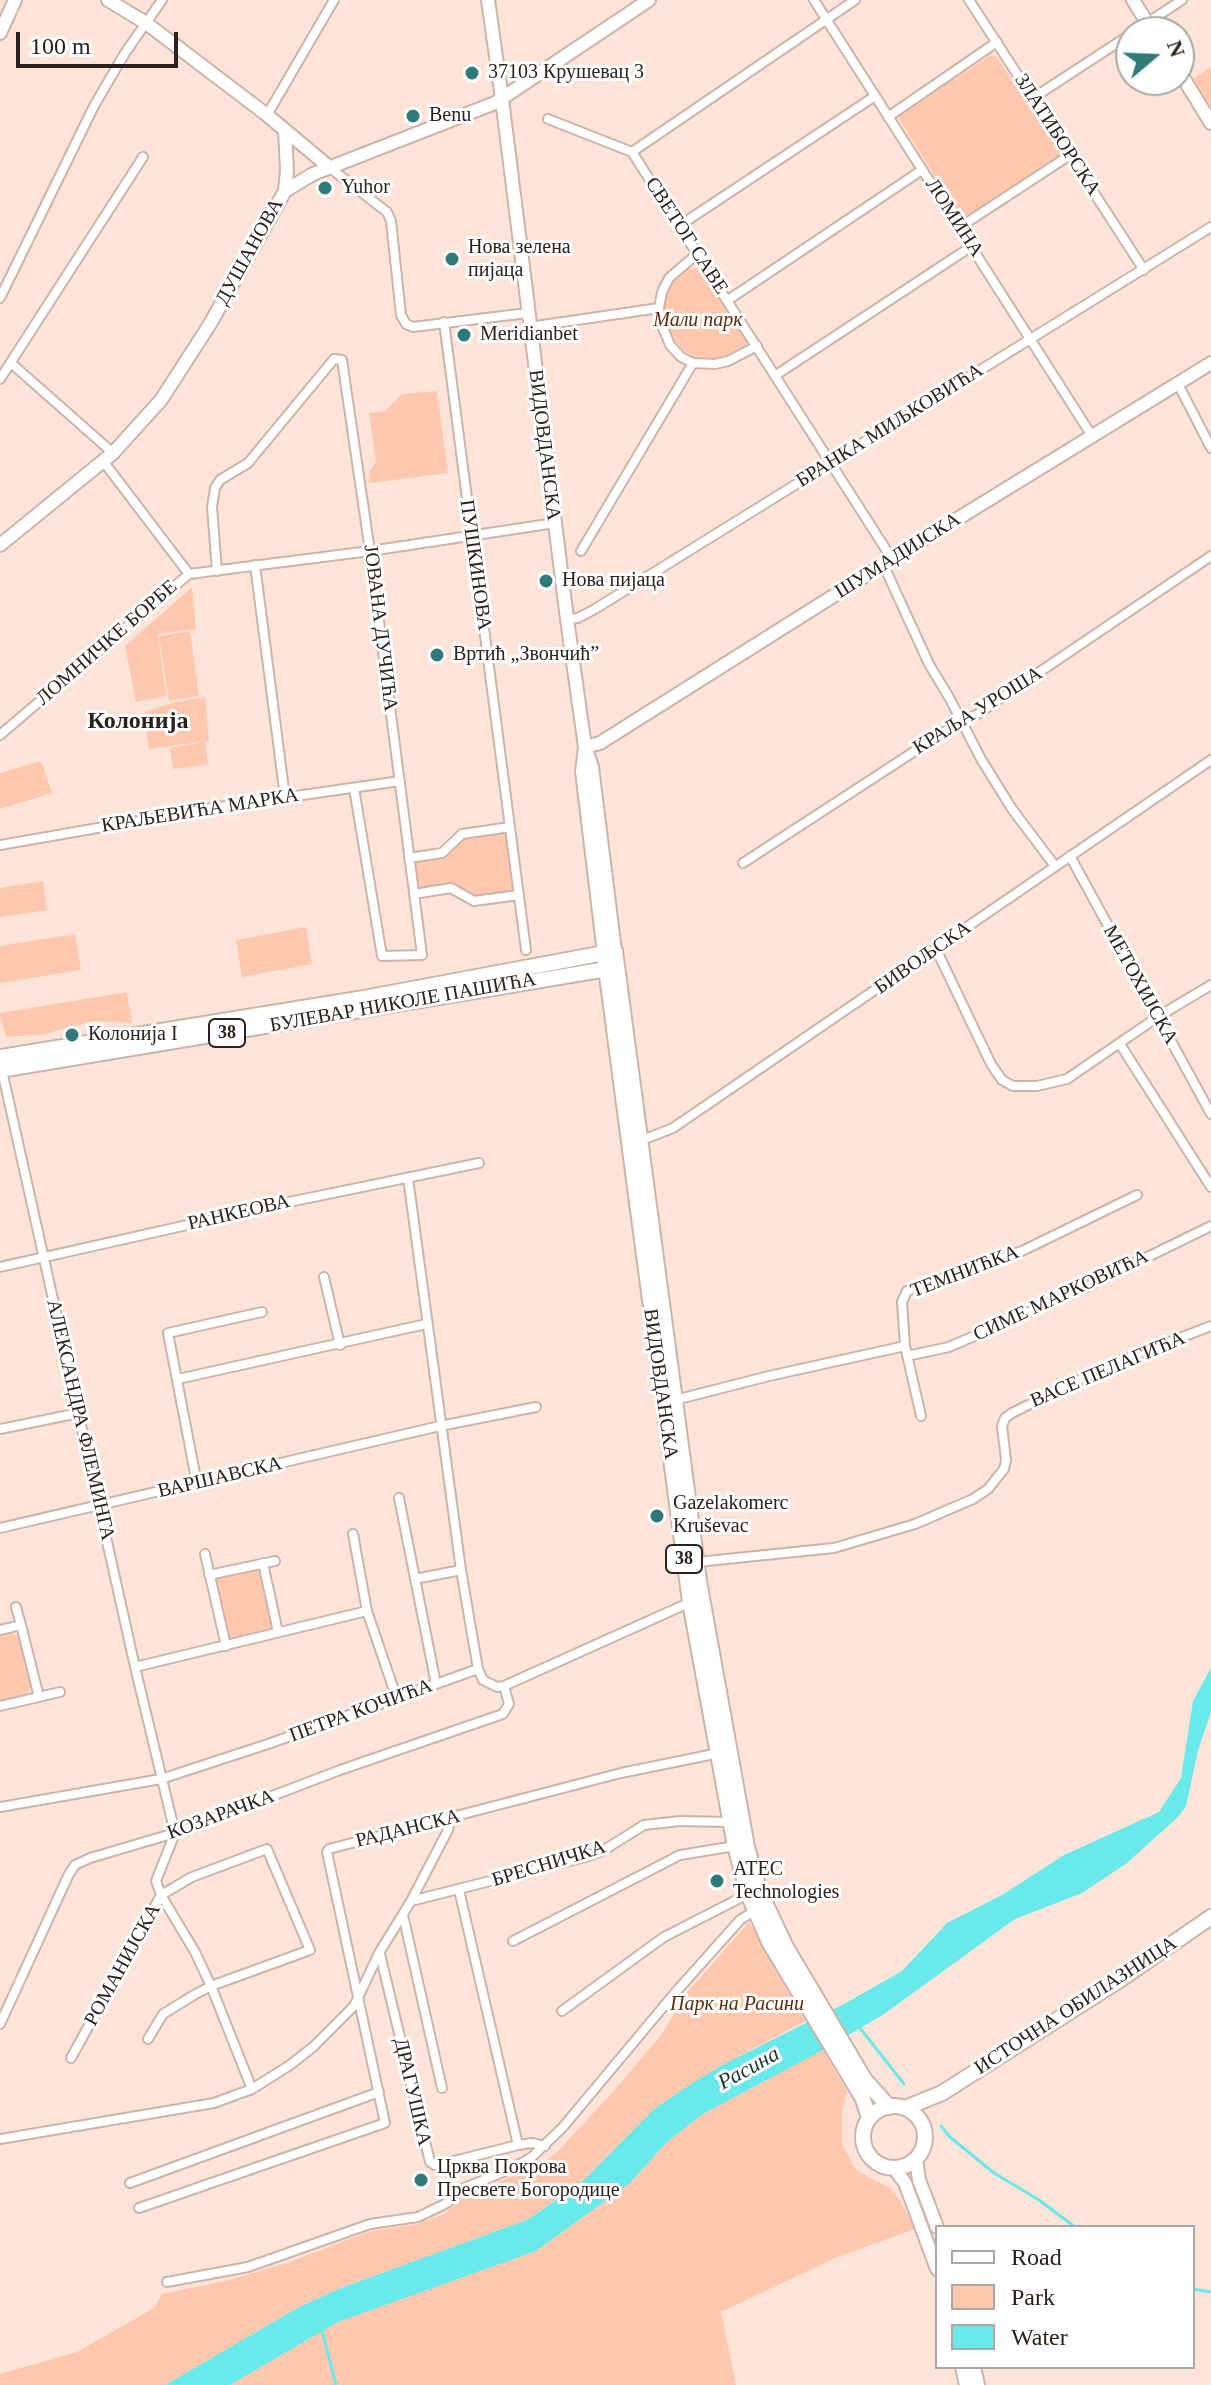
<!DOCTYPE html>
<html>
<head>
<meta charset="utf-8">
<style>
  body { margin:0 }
  #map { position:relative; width:1211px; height:2385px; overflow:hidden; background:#fde4d9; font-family:"Times New Roman",serif }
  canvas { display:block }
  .legend { position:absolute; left:935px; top:2225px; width:260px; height:144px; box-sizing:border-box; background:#fff; border:2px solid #aaa7a5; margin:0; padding:10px 14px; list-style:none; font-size:24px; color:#2b221e }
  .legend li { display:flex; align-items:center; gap:16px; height:40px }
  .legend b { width:40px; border:2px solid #aaa7a5 }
  .north { position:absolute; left:1115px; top:16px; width:80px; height:80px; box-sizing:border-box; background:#fff; border:2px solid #aaa7a5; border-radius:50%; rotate:71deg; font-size:22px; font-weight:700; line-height:32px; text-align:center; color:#2b221e }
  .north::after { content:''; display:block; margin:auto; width:28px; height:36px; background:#307a7a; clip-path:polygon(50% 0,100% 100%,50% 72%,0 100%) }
  .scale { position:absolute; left:16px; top:32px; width:162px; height:36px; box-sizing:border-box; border:4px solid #2b221e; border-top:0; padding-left:10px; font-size:24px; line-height:28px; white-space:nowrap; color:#2b221e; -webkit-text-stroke:6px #fff; paint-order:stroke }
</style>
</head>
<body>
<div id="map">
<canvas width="1211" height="2385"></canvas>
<ul class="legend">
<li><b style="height:10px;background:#fff"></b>Road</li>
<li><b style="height:22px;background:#ffc8ae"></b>Park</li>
<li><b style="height:22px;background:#69e9ea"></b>Water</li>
</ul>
<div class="north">N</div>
<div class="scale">100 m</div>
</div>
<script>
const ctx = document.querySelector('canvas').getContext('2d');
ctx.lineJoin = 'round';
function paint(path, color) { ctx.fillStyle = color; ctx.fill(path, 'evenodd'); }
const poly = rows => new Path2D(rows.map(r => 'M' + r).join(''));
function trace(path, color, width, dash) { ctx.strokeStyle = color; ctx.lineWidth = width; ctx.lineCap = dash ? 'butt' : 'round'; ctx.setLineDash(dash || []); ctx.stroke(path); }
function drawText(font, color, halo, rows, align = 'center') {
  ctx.font = font + ' "Times New Roman",serif'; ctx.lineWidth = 6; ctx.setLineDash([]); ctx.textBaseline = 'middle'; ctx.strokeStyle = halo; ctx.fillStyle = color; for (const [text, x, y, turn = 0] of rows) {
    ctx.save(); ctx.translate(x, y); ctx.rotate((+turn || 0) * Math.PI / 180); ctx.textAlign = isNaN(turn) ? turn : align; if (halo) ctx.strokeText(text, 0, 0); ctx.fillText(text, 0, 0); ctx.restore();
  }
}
const green = poly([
  [991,55,996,56,1060,153,1058,158,967,219,960,217,899,119,902,113],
  [1211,67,1211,123,1187,83],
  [699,268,748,342,740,351,715,359,697,360,683,350,672,338,664,312,665,298,673,280,689,269],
  [437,391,448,473,370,483,369,472,376,461,369,413,385,411,402,394],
  [192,587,196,629,158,634,166,696,136,702,125,646],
  [190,631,199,696,169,701,159,636],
  [205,697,209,741,149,749,143,713,171,703],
  [205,742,208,764,173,769,170,748],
  [41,761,52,793,0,809,0,773],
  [510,827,519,895,474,901,451,888,414,894,409,858,442,853,462,834],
  [43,881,47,910,0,917,0,888],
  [306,927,312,964,242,977,236,940],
  [75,934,81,970,0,983,0,946],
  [127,992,132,1023,93,1021,41,1035,6,1037,0,1016,0,1013],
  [259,1569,272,1629,228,1638,215,1579],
  [9,1632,18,1636,31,1685,28,1694,0,1701,0,1635],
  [749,1922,805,2021,722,2065,654,2109,584,2180,529,2219,341,2288,299,2307,165,2385,0,2385,0,2374,77,2352,154,2308,162,2294,229,2280,287,2263,370,2231,417,2224,444,2214,468,2194,542,2164,558,2151,611,2094,662,2034,686,1994],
  [823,2050,847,2091,842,2111,842,2144,856,2170,890,2188,900,2200,915,2229,837,2257,721,2312,736,2385,230,2385,338,2322,536,2251,630,2183,666,2143,701,2115]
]);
const water = poly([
  [1211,1668,1211,1712,1198,1750,1186,1806,1178,1817,1127,1863,1082,1893,1015,1919,884,2014,823,2050,701,2115,666,2143,630,2183,536,2251,338,2322,230,2385,165,2385,299,2307,341,2288,529,2219,584,2180,654,2109,691,2084,722,2065,844,2004,902,1971,947,1923,1002,1895,1064,1855,1159,1812,1181,1778,1193,1701]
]);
const stream = poly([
  [860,2028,904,2084],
  [941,2126,950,2137,994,2173,1039,2200,1075,2227],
  [1193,2289,1211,2292],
  [322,2330,336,2385]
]);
const street = poly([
  [814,0,1092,436],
  [969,0,1144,270],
  [1133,32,1182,0],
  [1033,98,1131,34],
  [267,115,334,0],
  [888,117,997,42],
  [548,119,632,152,892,559],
  [632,152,855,0],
  [329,167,387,212,391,221,401,315,406,324,413,327,527,313],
  [679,226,875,96],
  [960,227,1070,155],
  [697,254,669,278,662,292,659,308,661,323,670,345,681,357,693,363,715,364,728,361,757,346],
  [0,298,94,106,125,53,162,0],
  [728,300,922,170],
  [444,322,526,950],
  [529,327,659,308],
  [11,363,113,453],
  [776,375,972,246],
  [0,379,143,157],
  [1178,384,1211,448],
  [103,461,189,574],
  [581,551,693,363],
  [883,564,929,664,950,699,981,759,1012,809,1055,866],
  [255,565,285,797],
  [217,571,212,507,215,488,220,480,248,463,334,359,342,360,370,551,422,955,382,956,354,788],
  [567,619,578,618,595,609,1211,227],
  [0,735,189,574,370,551,555,523],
  [0,845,212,808,400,781],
  [1070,856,1211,1114],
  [409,858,442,853,462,834,510,827],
  [743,863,961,721,976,715,1211,556],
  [414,894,451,888,474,901,519,895],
  [936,949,991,1064,1002,1080,1013,1086,1037,1086,1067,1079,1159,1016,1211,985],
  [1120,1044,1211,1187],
  [1,1066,135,1667,175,1833,156,1881,161,1895,195,1952,211,1986,252,2089],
  [637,1142,673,1128,1211,760],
  [408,1178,461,1570,478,1669,483,1680,497,1687,504,1686,693,1601],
  [0,1267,294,1201,479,1163],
  [324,1277,340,1345],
  [907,1356,949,1347,1084,1288,1211,1226],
  [178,1379,426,1324],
  [675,1400,769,1376,905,1346],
  [921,1416,905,1346,902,1302,907,1291,1022,1251,1137,1195],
  [0,1429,79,1413],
  [197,1484,168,1333,262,1312],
  [399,1498,436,1684],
  [0,1528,440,1426,536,1407],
  [353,1534,367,1611,397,1699],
  [205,1554,226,1646],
  [697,1562,834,1548,915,1524,973,1499,988,1489,1004,1469,1006,1460,1002,1426,1005,1418,1012,1413,1114,1363,1211,1326],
  [263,1563,278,1632],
  [209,1575,275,1561],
  [415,1579,461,1570],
  [16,1607,21,1625],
  [0,1630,21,1625,39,1697],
  [135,1667,367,1611],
  [0,1706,60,1692],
  [0,1807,161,1779,268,1744,478,1669],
  [459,1890,518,2145],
  [411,1901,585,1857,604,1850,644,1825,680,1821,730,1822],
  [403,1915,442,2088],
  [513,1941,680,1855,735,1846],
  [380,1954,430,2162,435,2165,446,2163,518,2145,532,2143,545,2146],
  [562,2011,664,1937,750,1893],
  [0,2024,69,1874,75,1865,90,1858,175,1833,340,1770,503,1714,509,1704,504,1686],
  [71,2058,161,1895,192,1877,267,1849,310,1950,211,1986,194,1995,163,2014,148,2039],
  [0,2139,214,2103,252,2089,290,2065,313,2047,354,2006,379,1953,411,1901,448,1830,450,1819],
  [130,2183,379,2092],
  [139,2208,385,2123,327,1852,329,1849,621,1773,719,1753],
  [167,2282,248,2267,370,2224,418,2217,447,2203,462,2189,515,2167,532,2157,563,2127,674,1994,740,1920,757,1909]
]);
const secondary = poly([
  [108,0,146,23,267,115,329,167],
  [488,0,502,99,567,619,585,747,592,767,615,951],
  [1133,0,1153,32],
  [0,33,15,0],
  [1179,71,1211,123],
  [285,191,287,170,285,130],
  [0,545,113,453,161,400,210,324,285,191,313,174,495,103,649,0],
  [585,747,600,743,892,559,1211,363],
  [585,747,582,771,604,953],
  [916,2159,919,2180,937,2227],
  [894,2168,905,2183,937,2269],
  [962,2367,966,2385],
  [974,2367,978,2385]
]);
const primary = poly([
  [604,953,690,1602,735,1846,748,1894,769,1942,863,2099,869,2118],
  [0,1057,364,998,615,951,699,1581,747,1847,759,1890,786,1947,865,2080,889,2107],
  [0,1070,613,968],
  '863 2137a31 31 0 1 1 62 0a31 31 0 1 1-62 0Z',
  [905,2108,942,2093,1118,1981,1211,1917]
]);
const markers = [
  [472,73,8,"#307a7a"],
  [413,116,8,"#307a7a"],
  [325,188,8,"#307a7a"],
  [452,259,8,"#307a7a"],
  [464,335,8,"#307a7a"],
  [546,581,8,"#307a7a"],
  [437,655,8,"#307a7a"],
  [72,1035,8,"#307a7a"],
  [657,1516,8,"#307a7a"],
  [717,1881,8,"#307a7a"],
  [421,2180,8,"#307a7a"]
];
const shields = [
  [227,1033,36],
  [684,1559,36]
];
const shieldNames = [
  ["38",227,1033],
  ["38",684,1559]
];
const poiNames = [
  ["37103 Крушевац 3",488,73],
  ["Benu",429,116],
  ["Yuhor",341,188],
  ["Нова зелена",468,248],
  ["пијаца",468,271],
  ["Meridianbet",480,335],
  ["Нова пијаца",562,581],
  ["Вртић „Звончић”",453,655],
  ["Колонија I",88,1035],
  ["Gazelakomerc",673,1504],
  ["Kruševac",673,1527],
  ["ATEC",733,1870],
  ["Technologies",733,1893],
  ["Црква Покрова",437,2168],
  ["Пресвете Богородице",437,2191]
];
const streetNames = [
  ["ЗЛАТИБОРСКА",1057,135,57],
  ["ЛОМИНА",954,218,57],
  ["СВЕТОГ САВЕ",686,236,57],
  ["ДУШАНОВА",250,252,-61],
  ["БРАНКА МИЉКОВИЋА",890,426,-32],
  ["ВИДОВДАНСКА",544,445,83],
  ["ШУМАДИЈСКА",898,556,-32],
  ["ПУШКИНОВА",475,565,82],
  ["ЈОВАНА ДУЧИЋА",380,628,83],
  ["ЛОМНИЧКЕ БОРБЕ",107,643,-41],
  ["КРАЉА УРОША",978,711,-32],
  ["КРАЉЕВИЋА МАРКА",200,811,-9],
  ["БИВОЉСКА",923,958,-35],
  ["МЕТОХИЈСКА",1140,985,61],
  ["БУЛЕВАР НИКОЛЕ ПАШИЋА",403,1003,-10],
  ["РАНКЕОВА",239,1213,-13],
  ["ТЕМНИЋКА",965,1272,-21],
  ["СИМЕ МАРКОВИЋА",1061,1296,-25],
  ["ВАСЕ ПЕЛАГИЋА",1108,1370,-23],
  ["ВИДОВДАНСКА",660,1384,82],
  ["АЛЕКСАНДРА ФЛЕМИНГА",80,1420,77],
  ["ВАРШАВСКА",220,1478,-13],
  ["ПЕТРА КОЧИЋА",361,1711,-20],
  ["КОЗАРАЧКА",221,1815,-20],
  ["РАДАНСКА",408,1829,-14],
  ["БРЕСНИЧКА",549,1864,-17],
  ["РОМАНИЈСКА",123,1965,-61],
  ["ИСТОЧНА ОБИЛАЗНИЦА",1076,2006,-33],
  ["ДРАГУШКА",412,2092,77]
];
const parkNames = [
  ["Мали парк",698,321],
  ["Парк на Расини",737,2005]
];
const waterNames = [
  ["Расина",749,2069,-29]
];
const quarterNames = [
  ["Колонија",138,722]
];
paint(green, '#ffc8ae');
paint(water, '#69e9ea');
trace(stream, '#69e9ea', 3);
trace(street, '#cbb4a9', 12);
trace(secondary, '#cbb4a9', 16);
trace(primary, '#cbb4a9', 18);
trace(street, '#fff', 8);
trace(secondary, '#fff', 12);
trace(primary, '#fff', 14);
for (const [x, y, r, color] of markers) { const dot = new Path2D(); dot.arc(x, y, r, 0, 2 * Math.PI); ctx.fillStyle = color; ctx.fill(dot); trace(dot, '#fff', 3); }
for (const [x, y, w] of shields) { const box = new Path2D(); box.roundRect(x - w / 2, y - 14, w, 28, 6); ctx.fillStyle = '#fff'; ctx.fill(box); trace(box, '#2b221e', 2); }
drawText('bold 18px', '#2b221e', null, shieldNames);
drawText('20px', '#2b221e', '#fff', poiNames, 'left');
drawText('20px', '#2b221e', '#fff', streetNames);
drawText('italic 20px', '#5f2b0e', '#fff', parkNames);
drawText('italic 22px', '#1f3535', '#fff', waterNames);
drawText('bold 24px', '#2b221e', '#fff', quarterNames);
</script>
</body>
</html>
